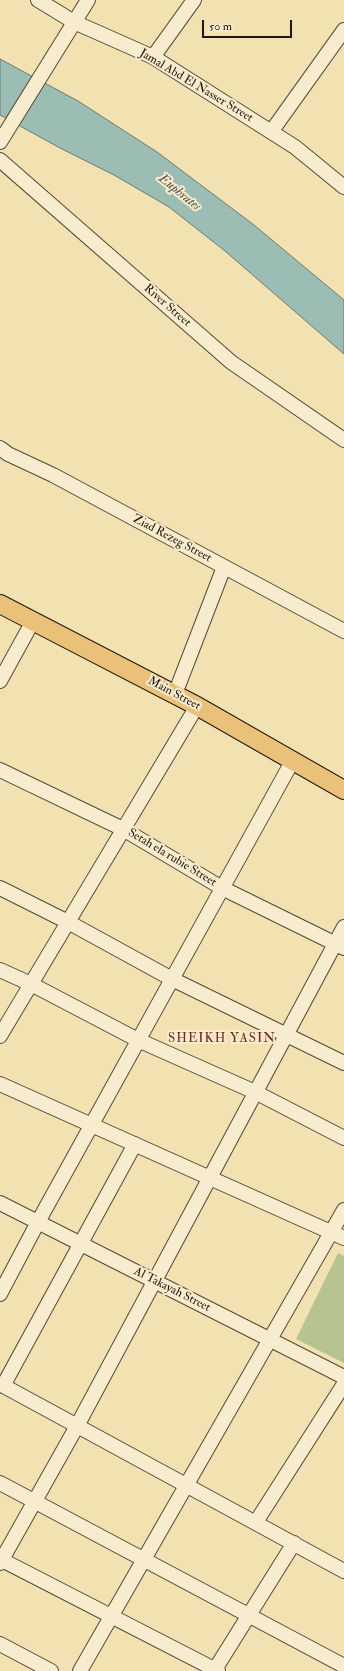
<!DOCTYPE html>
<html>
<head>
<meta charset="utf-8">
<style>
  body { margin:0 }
  #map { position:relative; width:344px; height:1671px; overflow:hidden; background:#f2e2b2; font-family:"IM FELL Double Pica",serif }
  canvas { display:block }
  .scale { position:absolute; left:202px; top:20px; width:90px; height:18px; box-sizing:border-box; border:2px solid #22160c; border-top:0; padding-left:5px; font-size:12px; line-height:14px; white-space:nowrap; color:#22160c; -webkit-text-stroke:3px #f7eccd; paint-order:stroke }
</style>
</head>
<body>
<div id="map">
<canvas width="344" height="1671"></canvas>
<div class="scale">50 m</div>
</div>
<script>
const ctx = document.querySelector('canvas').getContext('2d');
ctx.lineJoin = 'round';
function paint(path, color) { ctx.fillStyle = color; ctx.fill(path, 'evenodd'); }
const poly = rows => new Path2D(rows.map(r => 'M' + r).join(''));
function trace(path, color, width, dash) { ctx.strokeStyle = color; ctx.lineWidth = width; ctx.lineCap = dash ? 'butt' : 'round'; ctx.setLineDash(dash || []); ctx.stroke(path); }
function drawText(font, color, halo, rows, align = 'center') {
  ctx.font = font + ' "IM FELL Double Pica",serif'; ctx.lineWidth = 4; ctx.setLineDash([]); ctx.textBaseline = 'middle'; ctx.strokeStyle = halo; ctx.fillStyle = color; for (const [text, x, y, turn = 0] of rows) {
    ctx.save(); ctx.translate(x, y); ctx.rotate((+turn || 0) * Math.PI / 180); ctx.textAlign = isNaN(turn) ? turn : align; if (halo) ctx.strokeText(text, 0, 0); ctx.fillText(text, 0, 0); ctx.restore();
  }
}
const green = poly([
  [338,1253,344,1256,344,1363,296,1339]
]);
const water = poly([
  [0,59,78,101,157,152,254,225,344,300,344,354,225,251,169,207,114,175,60,148,0,115,0,59]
]);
const minor = poly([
  [38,0,74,22,153,57,295,147,344,187],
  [153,57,194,0],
  [271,132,344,30],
  [0,142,88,0],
  [0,160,231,362,344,440],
  [0,448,8,454,53,475,344,631],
  [0,681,33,621],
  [175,694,224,567],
  [0,770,123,829,222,888,344,948],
  [0,888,68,922,172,979,344,1063],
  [0,970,31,984,138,1040,255,1092,344,1138],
  [0,1036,197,706],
  [0,1084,344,1238],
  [0,1203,344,1377],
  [0,1294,38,1222,293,760],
  [0,1384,344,1571],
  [3,1386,135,1144],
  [0,1483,344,1666],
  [256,1522,344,1384],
  [0,1559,218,1671],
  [0,1563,77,1426,344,927],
  [0,1644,51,1671],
  [80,1671,344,1210],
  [214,1671,294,1543]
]);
const major = poly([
  [0,604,197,706,344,790]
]);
const streetNames = [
  ["Jamal Abd El Nasser Street",196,86,31],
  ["River Street",167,306,41],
  ["Ziad Rezeg Street",172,539,28],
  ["Main Street",174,694,28],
  ["Setah ela rubie Street",172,858,31],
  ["Al Takayah Street",172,1290,27]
];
const waterNames = [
  ["Euphrates",179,193,39]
];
const neighbourhoodNames = [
  ["SHEIKH YASIN",222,1039]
];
paint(green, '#b6c48f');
paint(water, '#9cbdb3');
trace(water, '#6b7a70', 1);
trace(minor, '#564936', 16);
trace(major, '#22160c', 20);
trace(minor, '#f7eccd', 14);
trace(major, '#e9c179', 18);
drawText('12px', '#22160c', '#f7eccd', streetNames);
drawText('italic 13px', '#4d5046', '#f7eccd', waterNames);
ctx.letterSpacing = '1px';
drawText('13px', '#7a1f14', '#f7eccd', neighbourhoodNames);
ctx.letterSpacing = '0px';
</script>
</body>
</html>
